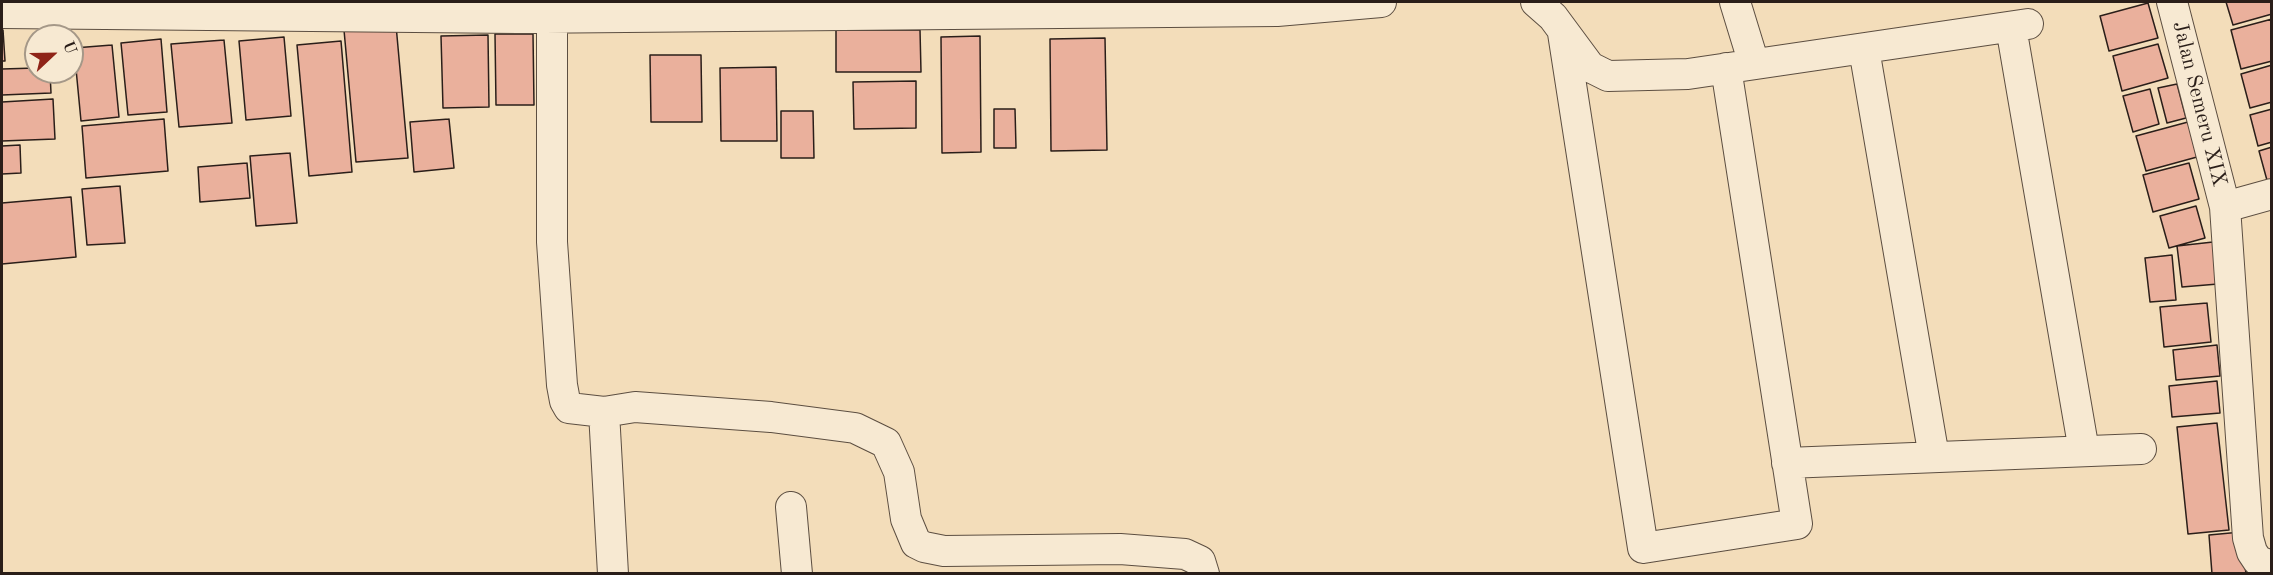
<!DOCTYPE html>
<html>
<head>
<meta charset="utf-8">
<style>
  body { margin:0 }
  #map { position:relative; width:2273px; height:575px; overflow:hidden; background:#f3ddba; font-family:"Old Standard TT",serif }
  canvas { display:block }
  .frame { position:absolute; inset:0; border:3px solid #2a1e19; pointer-events:none }
  .north { position:absolute; left:24px; top:24px; width:60px; height:60px; box-sizing:border-box; background:#f7e9d2; border:2px solid #a59888; border-radius:50%; rotate:68deg; font-size:16px; font-weight:700; line-height:24px; text-align:center; color:#2a1e19 }
  .north::after { content:''; display:block; margin:auto; width:21px; height:27px; background:#8f2418; clip-path:polygon(50% 0,100% 100%,50% 72%,0 100%) }
</style>
</head>
<body>
<div id="map">
<canvas width="2273" height="575"></canvas>
<div class="frame"></div>
<div class="north">U</div>
</div>
<script>
const ctx = document.querySelector('canvas').getContext('2d');
ctx.lineJoin = 'round';
function paint(path, color) { ctx.fillStyle = color; ctx.fill(path, 'evenodd'); }
const poly = rows => new Path2D(rows.map(r => 'M' + r).join(''));
function trace(path, color, width, dash) { ctx.strokeStyle = color; ctx.lineWidth = width; ctx.lineCap = dash ? 'butt' : 'round'; ctx.setLineDash(dash || []); ctx.stroke(path); }
function drawText(font, color, halo, rows, align = 'center') {
  ctx.font = font + ' "Old Standard TT",serif'; ctx.lineWidth = 4.5; ctx.setLineDash([]); ctx.textBaseline = 'middle'; ctx.strokeStyle = halo; ctx.fillStyle = color; for (const [text, x, y, turn = 0] of rows) {
    ctx.save(); ctx.translate(x, y); ctx.rotate((+turn || 0) * Math.PI / 180); ctx.textAlign = isNaN(turn) ? turn : align; if (halo) ctx.strokeText(text, 0, 0); ctx.fillText(text, 0, 0); ctx.restore();
  }
}
const building = poly([
  [2226,2,2272,2,2272,14,2233,25,2226,2],
  [2148,3,2158,38,2109,51,2100,16,2148,3],
  [2272,19,2272,61,2241,69,2231,30,2272,19],
  [396,25,408,158,356,162,344,30,396,25],
  [2,30,3,30,5,61,2,61,2,30],
  [836,30,920,30,921,72,836,72,836,30],
  [495,34,533,34,534,105,496,105,495,34],
  [488,35,489,107,443,108,441,36,488,35],
  [980,36,981,152,942,153,941,37,980,36],
  [284,37,291,116,246,120,239,41,284,37],
  [1105,38,1107,150,1051,151,1050,39,1105,38],
  [161,39,167,112,128,115,121,43,161,39],
  [224,40,232,123,179,127,171,44,224,40],
  [341,41,352,172,309,176,297,45,341,41],
  [2158,44,2168,78,2122,91,2113,56,2158,44],
  [112,45,119,117,81,121,74,48,112,45],
  [650,55,701,55,702,122,651,122,650,55],
  [2272,65,2272,102,2250,108,2241,74,2272,65],
  [776,67,777,141,721,141,720,68,776,67],
  [36,68,36,72,50,72,51,93,2,95,2,69,36,68],
  [916,81,916,128,854,129,853,82,916,81],
  [2177,84,2186,118,2167,123,2158,88,2177,84],
  [2150,89,2159,124,2133,132,2123,96,2150,89],
  [53,99,55,139,2,141,2,102,53,99],
  [994,109,1015,109,1016,148,994,148,994,109],
  [2272,109,2272,142,2258,146,2250,115,2272,109],
  [781,111,813,111,814,158,781,158,781,111],
  [164,119,168,171,86,178,82,126,164,119],
  [449,119,454,168,414,172,410,122,449,119],
  [2188,122,2197,157,2146,171,2136,136,2188,122],
  [20,145,21,173,2,174,2,146,20,145],
  [2272,147,2272,183,2268,184,2259,151,2272,147],
  [290,153,297,223,256,226,250,156,290,153],
  [247,163,250,198,200,202,198,167,247,163],
  [2189,163,2199,199,2153,212,2143,175,2189,163],
  [120,186,125,243,87,245,82,189,120,186],
  [71,197,76,257,2,264,2,203,71,197],
  [2196,206,2205,238,2169,248,2160,216,2196,206],
  [2213,242,2218,284,2182,287,2177,246,2213,242],
  [2172,255,2176,300,2150,302,2145,258,2172,255],
  [2207,303,2211,342,2164,347,2160,307,2207,303],
  [2217,345,2220,376,2176,380,2173,350,2217,345],
  [2217,381,2220,413,2172,417,2169,386,2217,381],
  [2217,423,2229,530,2188,534,2177,427,2217,423],
  [2241,532,2246,574,2212,574,2209,535,2241,532]
]);
const minor = poly([
  [1536,2,1553,17,1590,67,1608,76,1688,74,2028,24],
  [1735,2,1754,64],
  [2172,2,2225,207,2248,538,2252,552,2258,561,2272,566],
  [2,13,518,18,1277,11,1381,2],
  [552,17,552,242,562,385,565,401,569,408,604,412,635,407,771,417,855,428,886,443,899,472,906,519,916,543,924,547,944,551,1120,549,1185,554,1200,561,1204,574],
  [2011,27,2084,451],
  [1563,33,1643,548,1797,524,1726,68],
  [1864,49,1934,457],
  [2225,207,2272,194],
  [604,412,613,574],
  [1787,463,2141,449],
  [791,507,797,574]
]);
const streetNames = [
  ["Jalan Semeru XIX",2199,104,76]
];
paint(building, '#eab09c');
trace(building, '#2a1e19', 1.5);
trace(minor, '#5c4e41', 32);
trace(minor, '#f7e9d2', 30);
drawText('21px', '#2a1e19', '#f7e9d2', streetNames);
</script>
</body>
</html>
